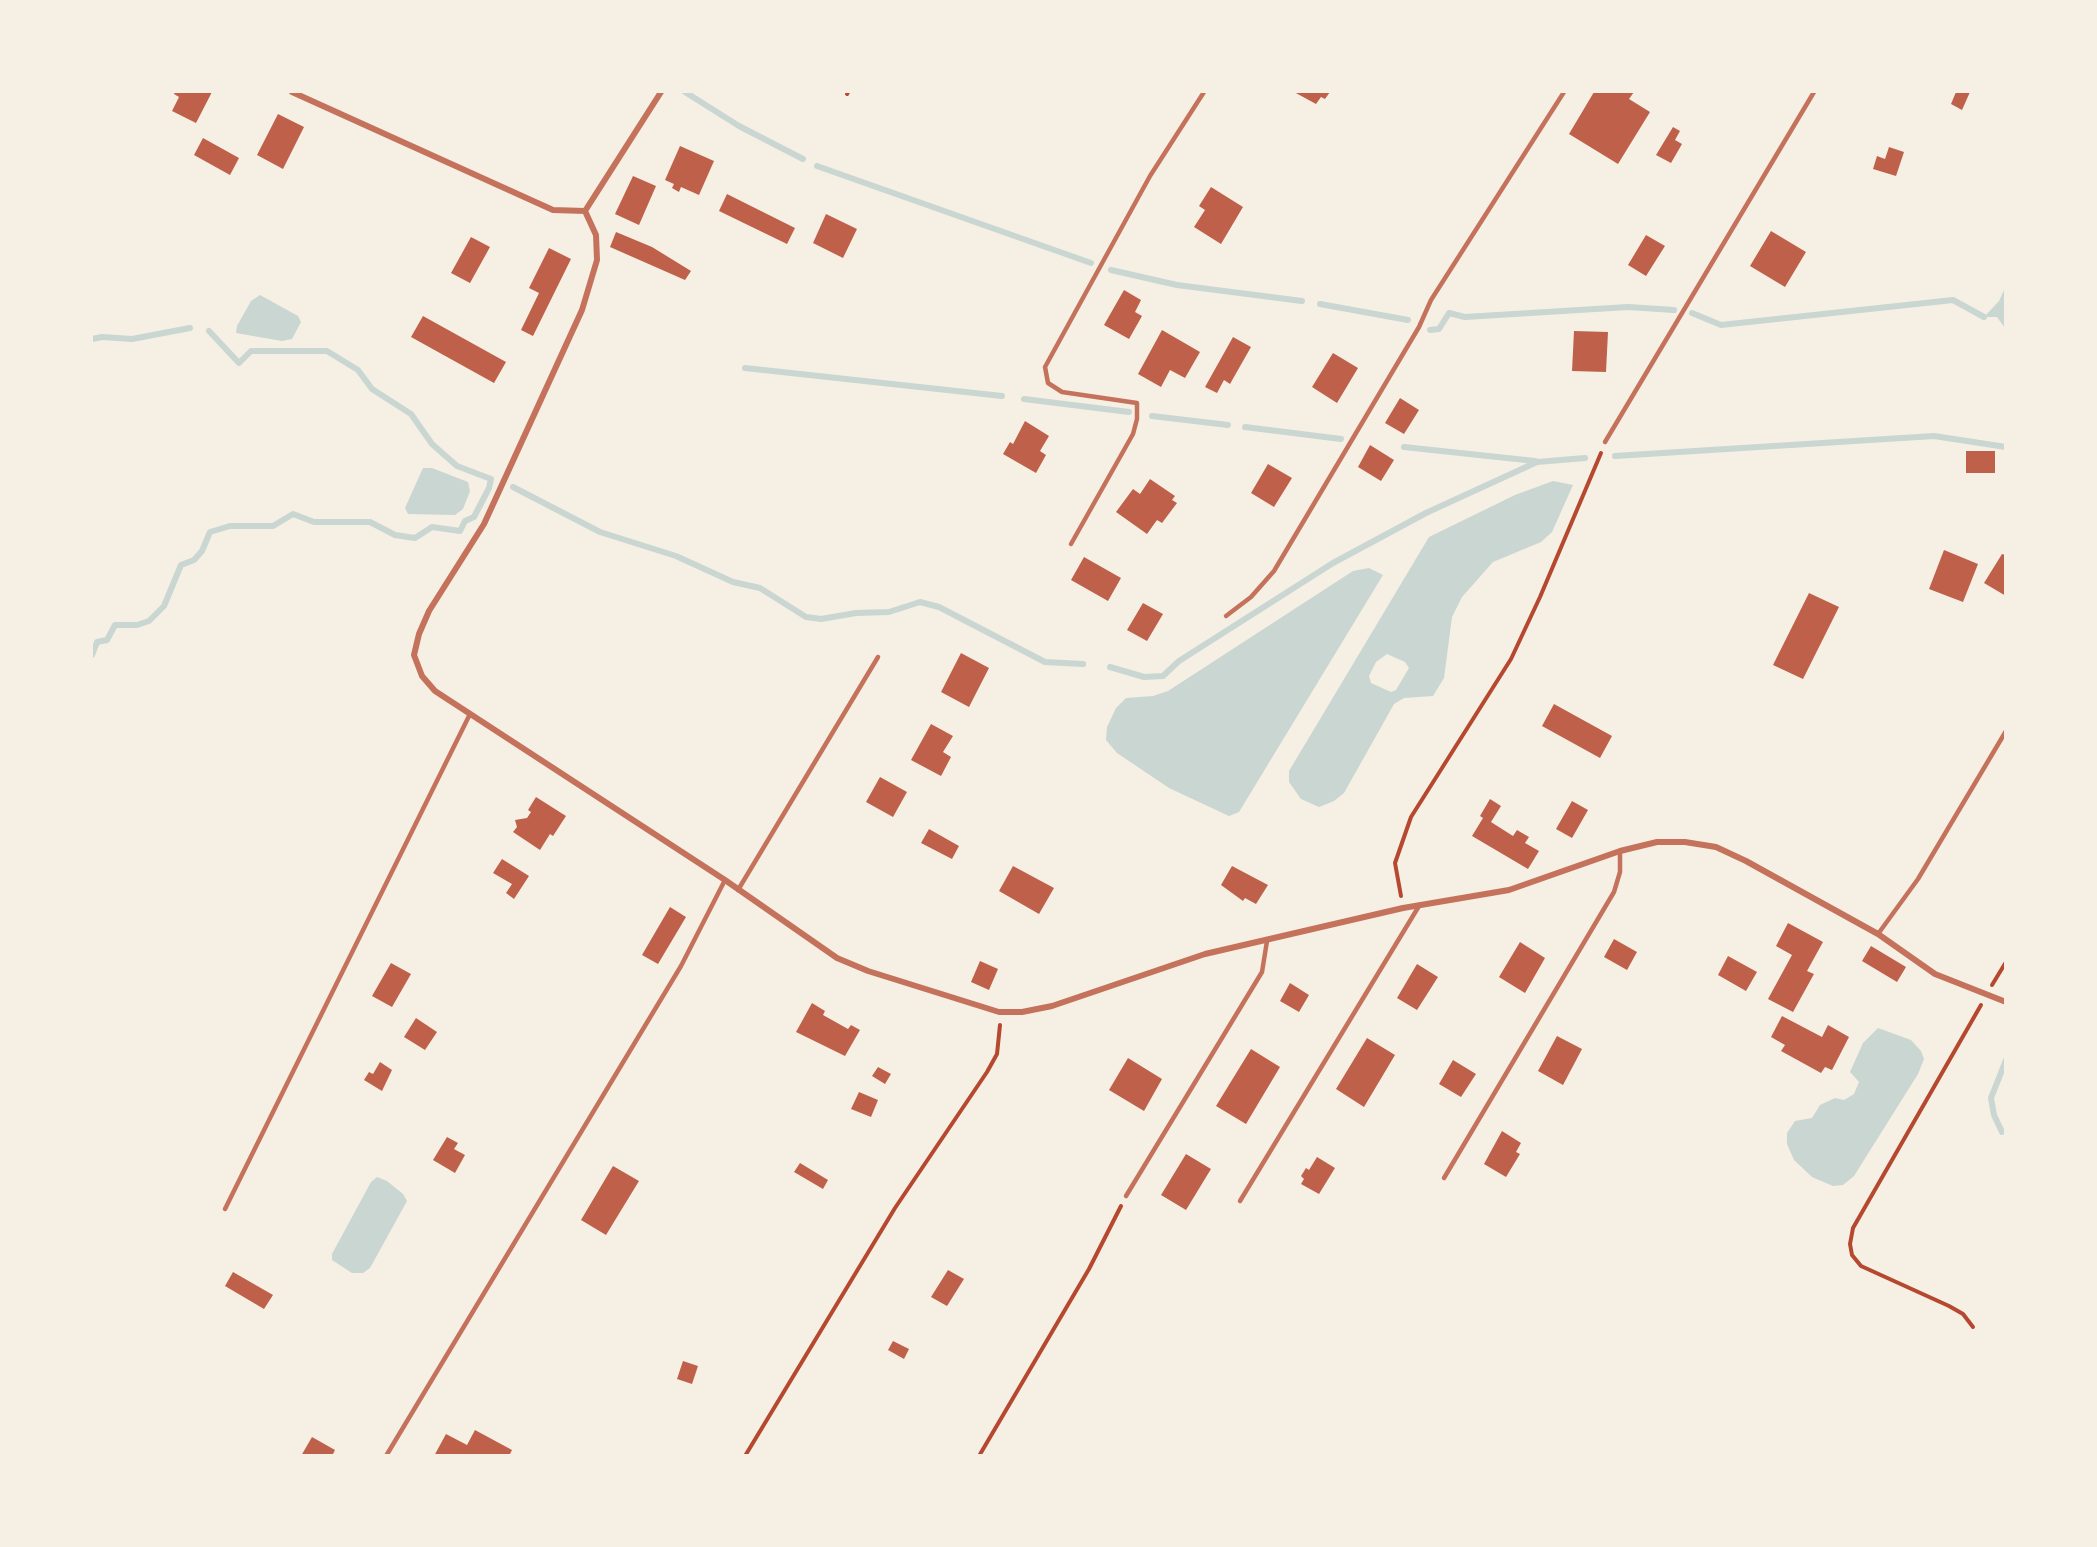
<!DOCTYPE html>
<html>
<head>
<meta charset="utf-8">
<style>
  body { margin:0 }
  #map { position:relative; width:2097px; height:1547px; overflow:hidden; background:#f6efe4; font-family:"Open Sans",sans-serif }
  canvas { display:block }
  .frame { position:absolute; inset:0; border:93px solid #f6efe4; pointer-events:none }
</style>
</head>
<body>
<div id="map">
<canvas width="2097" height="1547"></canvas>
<div class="frame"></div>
</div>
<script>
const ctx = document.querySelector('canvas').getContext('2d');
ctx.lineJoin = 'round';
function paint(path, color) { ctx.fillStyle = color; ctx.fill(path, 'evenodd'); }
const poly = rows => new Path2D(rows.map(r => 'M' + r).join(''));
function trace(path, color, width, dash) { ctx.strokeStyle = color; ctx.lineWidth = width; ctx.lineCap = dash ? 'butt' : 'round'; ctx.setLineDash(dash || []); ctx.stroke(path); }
const water = poly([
  [2005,288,2005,328,1997,317,1984,317,1999,301],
  [260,295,298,316,301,322,292,339,282,341,236,333,237,326,251,301],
  [423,468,432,468,468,482,470,491,463,509,455,515,408,514,405,508],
  [1553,481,1573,485,1552,532,1541,542,1493,562,1462,597,1452,617,1444,678,1433,696,1404,698,1394,704,1344,793,1334,801,1319,807,1301,799,1289,782,1289,771,1429,537,1515,495],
  [1387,654,1405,662,1409,668,1396,690,1391,692,1371,683,1369,676,1376,662],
  [1369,568,1383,575,1239,812,1229,816,1169,788,1117,753,1106,740,1107,727,1116,708,1126,698,1153,696,1168,691,1353,571],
  [1878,1028,1911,1040,1921,1051,1924,1059,1918,1074,1854,1176,1843,1185,1833,1186,1812,1177,1794,1160,1787,1144,1787,1133,1795,1121,1812,1118,1820,1105,1835,1098,1844,1100,1854,1094,1859,1082,1850,1072,1863,1043],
  [377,1177,387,1181,403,1194,407,1201,370,1268,363,1273,352,1273,332,1260,332,1254,371,1182]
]);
const stream = poly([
  [685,92,739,126,803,159],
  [817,166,1091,263],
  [1111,270,1177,285,1302,301],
  [1320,304,1408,320],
  [1692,313,1721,325,1953,300,1984,317],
  [1430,330,1439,329,1449,313,1465,317,1628,307,1674,310],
  [92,339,102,337,132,339,190,328],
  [745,368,1002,396],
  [1024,399,1129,412],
  [1152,416,1228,425],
  [1245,427,1341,439],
  [1404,447,1535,461],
  [1615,456,1934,436,2006,447],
  [513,487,600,532,676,556,733,582,760,588,806,617,821,619,856,613,889,612,920,602,939,607,1045,662,1083,664],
  [92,655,97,642,107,640,115,625,137,625,149,621,164,606,181,565,194,560,202,551,210,532,230,526,273,526,293,514,314,522,370,522,395,535,415,538,432,527,460,531,465,521,474,517,489,488,491,479,457,466,432,444,411,414,372,389,358,370,327,351,251,351,239,363,209,331],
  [1110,667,1144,677,1163,676,1179,661,1333,563,1426,513,1537,462,1585,458],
  [2002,1132,1994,1115,1991,1098,2006,1060]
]);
const building = poly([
  [175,92,212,92,196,123,172,111,179,97,174,94],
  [1294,92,1330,92,1325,99,1321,97,1316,104],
  [1594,92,1634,92,1629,99,1650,112,1618,164,1569,134],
  [1956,92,1970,92,1962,110,1951,104],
  [278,114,304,127,283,169,257,155],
  [1673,127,1680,131,1675,140,1682,144,1671,163,1656,155],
  [203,138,239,158,230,175,194,155],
  [680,146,714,161,699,195,681,187,679,192,672,188,674,184,665,180],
  [1889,147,1904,152,1896,176,1873,169,1877,156,1885,159],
  [633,176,656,186,639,225,615,214],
  [1211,187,1243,207,1221,244,1194,227,1205,210,1199,206],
  [727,194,795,228,787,244,719,211],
  [826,214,857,229,843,258,813,243],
  [1771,231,1806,252,1785,287,1750,266],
  [616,232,652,247,691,271,685,280,610,247],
  [1646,235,1665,246,1646,276,1628,265],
  [471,237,490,247,470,283,451,273],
  [549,248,571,259,533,336,521,330,539,293,529,288],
  [1124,290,1141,300,1135,312,1142,316,1129,339,1104,325],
  [423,316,506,362,494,383,411,337],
  [1162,330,1200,352,1185,378,1170,370,1161,387,1138,374],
  [1574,331,1608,332,1606,372,1572,371],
  [1233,337,1251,347,1230,384,1224,380,1217,393,1205,387],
  [1333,353,1358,368,1337,403,1312,387],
  [1400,398,1419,410,1404,434,1385,423],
  [1025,421,1049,436,1040,451,1046,455,1036,473,1003,454,1010,442,1013,444],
  [1370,445,1394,460,1381,481,1358,467],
  [1966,451,1995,451,1995,473,1966,473],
  [1268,464,1292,478,1274,507,1251,493],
  [1150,479,1175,496,1172,500,1177,503,1162,523,1157,520,1147,534,1116,512,1133,489,1140,494],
  [1944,550,1978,564,1963,602,1929,589],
  [2002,554,2006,555,2006,596,1984,583],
  [1084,557,1121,578,1108,601,1071,580],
  [1809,593,1839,607,1803,679,1773,665],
  [1143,603,1163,614,1147,641,1127,630],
  [961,653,989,668,969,707,941,692],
  [1554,704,1612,736,1600,758,1542,726],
  [931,724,953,736,943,752,951,757,941,776,911,760],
  [880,777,907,792,893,817,866,802],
  [536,797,566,816,553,836,550,834,540,850,513,832,517,827,515,820,527,818,531,812,528,810],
  [1490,799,1501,806,1491,822,1513,836,1517,830,1529,837,1525,843,1539,851,1528,869,1472,836,1483,818,1480,816],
  [1572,801,1588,810,1572,838,1556,829],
  [929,829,959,846,952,859,921,843],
  [502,859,529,876,514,899,506,893,512,884,493,873],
  [1013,866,1054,888,1039,914,999,891],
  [1232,866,1268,885,1256,904,1245,898,1243,901,1221,885],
  [670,907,686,917,658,964,642,955],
  [1788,923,1823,942,1807,971,1814,974,1793,1012,1768,999,1792,955,1776,946],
  [1614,939,1637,952,1627,970,1604,957],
  [1520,942,1545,958,1525,993,1499,977],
  [1871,946,1906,967,1897,982,1862,961],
  [1728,956,1757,972,1746,991,1718,975],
  [980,961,998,969,989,990,971,982],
  [391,963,411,974,392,1007,372,996],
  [1417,964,1438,977,1417,1010,1397,998],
  [1290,983,1309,995,1299,1012,1280,1001],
  [812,1003,825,1011,823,1015,848,1029,851,1025,860,1030,845,1056,796,1032],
  [1782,1016,1822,1037,1828,1025,1849,1037,1832,1070,1825,1067,1821,1073,1781,1051,1785,1045,1771,1037],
  [416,1018,437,1032,425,1050,404,1037],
  [1557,1036,1582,1049,1563,1085,1538,1071],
  [1367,1038,1395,1055,1364,1107,1336,1089],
  [1251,1049,1280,1067,1246,1124,1216,1106],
  [1128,1058,1162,1079,1144,1111,1109,1090],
  [1453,1060,1476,1074,1461,1097,1439,1084],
  [380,1062,392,1070,382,1091,364,1080,369,1072,373,1074],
  [878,1067,891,1074,885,1084,872,1076],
  [859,1092,878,1100,871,1117,851,1109],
  [1502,1131,1521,1143,1516,1152,1520,1154,1506,1177,1484,1164],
  [447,1137,458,1143,454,1149,465,1155,455,1173,433,1160],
  [1186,1154,1211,1169,1186,1210,1161,1195],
  [1317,1157,1335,1168,1319,1194,1301,1184,1304,1179,1301,1176,1306,1168,1309,1170],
  [800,1163,828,1180,823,1189,794,1172],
  [613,1166,639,1181,606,1235,581,1220],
  [948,1270,964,1279,947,1306,931,1297],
  [233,1272,273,1295,264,1309,225,1286],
  [893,1341,909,1349,904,1359,888,1350],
  [683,1361,698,1366,692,1384,677,1379],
  [475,1430,512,1450,509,1456,434,1456,446,1434,467,1445],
  [312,1437,335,1450,332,1456,301,1456]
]);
const path = poly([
  [847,94,848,92],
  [1401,896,1395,863,1411,817,1511,659,1540,597,1601,453],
  [1992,985,2006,962],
  [1973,1327,1963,1314,1949,1306,1861,1266,1852,1255,1850,1244,1853,1228,1981,1005],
  [745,1456,895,1208,987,1072,997,1054,1000,1025],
  [979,1456,1089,1269,1121,1206]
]);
const service = poly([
  [1605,442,1814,92],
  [1071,544,1133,434,1137,419,1137,403,1062,392,1048,383,1045,367,1150,176,1204,92],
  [1226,616,1251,597,1274,571,1419,327,1431,300,1564,92],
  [738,890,878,657],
  [1878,934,1918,879,2006,731],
  [1444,1178,1614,892,1620,872,1620,851],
  [1126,1196,1262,972,1267,941],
  [1240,1201,1419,906],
  [225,1209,470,714],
  [386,1456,681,966,725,880]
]);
const minor = poly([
  [292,92,553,210,585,211],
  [585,211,596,235,597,260,582,310,484,524,429,611,419,634,414,655,422,676,435,691,725,880,837,958,868,971,999,1012,1022,1012,1052,1006,1205,954,1403,908,1509,890,1620,851,1657,842,1685,842,1716,847,1746,861,1878,934,1935,974,2006,1002],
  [585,211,661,92]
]);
paint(water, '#c9d6d2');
trace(stream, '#c9d6d2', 6);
paint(building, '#bf614a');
trace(path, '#b5482f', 4);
trace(service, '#c5725c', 4.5);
trace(minor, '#c5725c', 6);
</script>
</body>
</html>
